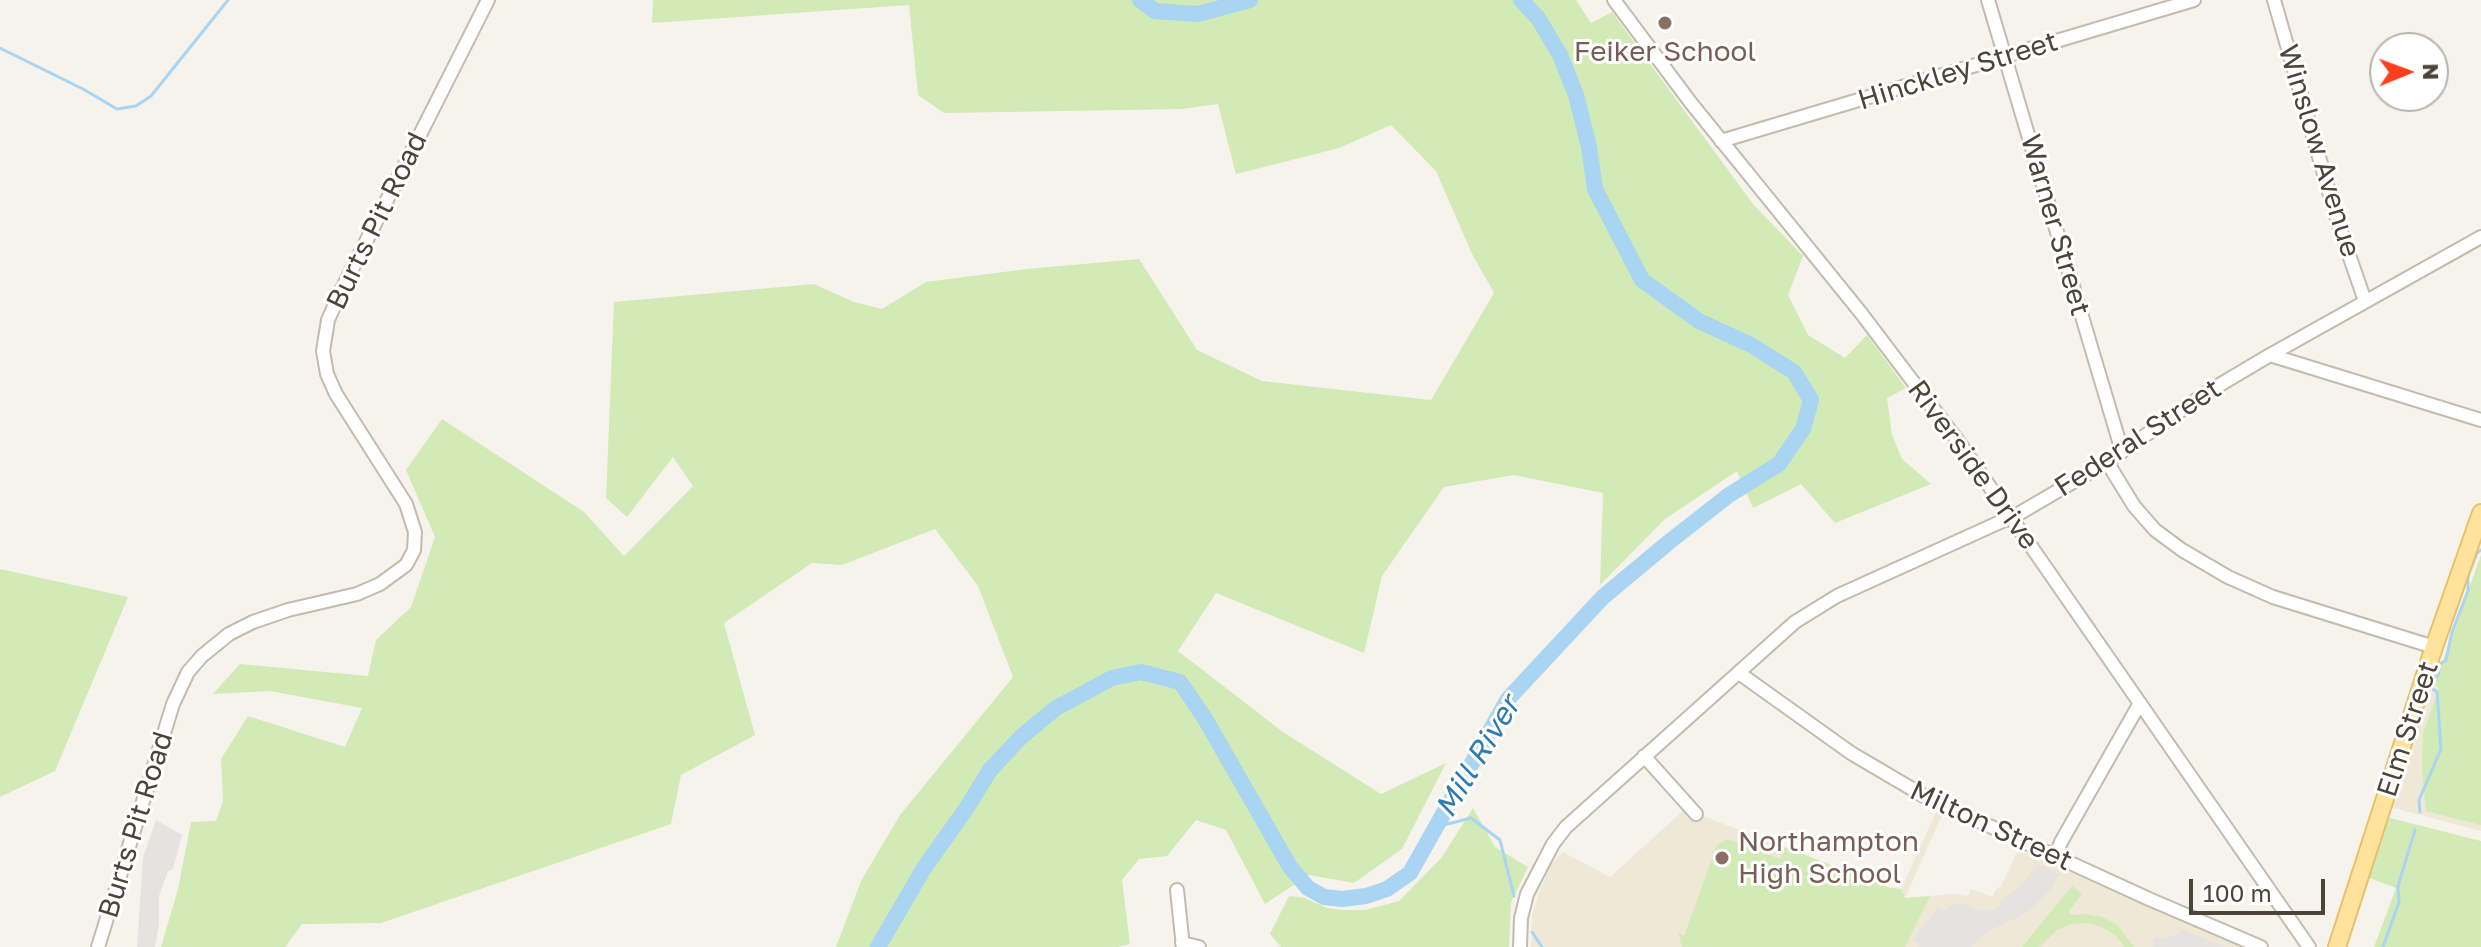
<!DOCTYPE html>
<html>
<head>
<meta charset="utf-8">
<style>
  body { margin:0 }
  #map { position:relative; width:2481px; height:947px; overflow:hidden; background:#f6f3ec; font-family:"Golos Text",sans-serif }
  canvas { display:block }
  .north { position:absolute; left:2369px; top:32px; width:80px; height:80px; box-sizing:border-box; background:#fff; border:2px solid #b7b4b0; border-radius:50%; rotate:89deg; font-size:22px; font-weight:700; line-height:32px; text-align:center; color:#4b4439 }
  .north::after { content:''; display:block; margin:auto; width:28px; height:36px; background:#fc3f1d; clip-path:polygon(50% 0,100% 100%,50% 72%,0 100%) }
  .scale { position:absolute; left:2189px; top:879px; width:136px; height:36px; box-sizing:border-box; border:4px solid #4b4439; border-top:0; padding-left:10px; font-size:24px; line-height:28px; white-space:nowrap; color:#4b4439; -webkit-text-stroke:6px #fff; paint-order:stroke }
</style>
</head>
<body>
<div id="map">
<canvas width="2481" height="947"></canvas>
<div class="north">N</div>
<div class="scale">100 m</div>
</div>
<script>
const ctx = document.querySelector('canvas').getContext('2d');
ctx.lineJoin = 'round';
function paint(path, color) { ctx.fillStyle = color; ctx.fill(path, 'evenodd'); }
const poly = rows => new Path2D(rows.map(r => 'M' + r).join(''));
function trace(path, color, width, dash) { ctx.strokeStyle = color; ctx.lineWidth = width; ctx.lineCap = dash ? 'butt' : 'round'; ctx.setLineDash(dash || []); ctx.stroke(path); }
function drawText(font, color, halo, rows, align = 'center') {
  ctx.font = font + ' "Golos Text",sans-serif'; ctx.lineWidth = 6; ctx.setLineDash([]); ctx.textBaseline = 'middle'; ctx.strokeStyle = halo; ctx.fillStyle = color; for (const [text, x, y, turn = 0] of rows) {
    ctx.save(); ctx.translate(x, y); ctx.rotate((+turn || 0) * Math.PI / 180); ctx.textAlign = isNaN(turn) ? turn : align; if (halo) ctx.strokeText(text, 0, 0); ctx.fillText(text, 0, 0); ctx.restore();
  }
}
const education = poly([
  [2481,555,2481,831,2390,807],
  [1685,809,1890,888,1901,889,1937,810,1943,813,1905,898,1953,894,1968,896,1971,889,1992,897,1996,889,2001,886,2018,850,2245,947,1531,947,1532,916,1539,893,1551,865,1563,852,1610,877]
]);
const green = poly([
  [653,0,1576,0,1591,23,1612,12,1753,204,1803,256,1788,295,1808,335,1845,358,1867,335,1906,388,1887,398,1892,435,1902,459,1931,484,1835,523,1801,484,1753,508,1737,471,1665,519,1600,585,1603,493,1514,475,1444,487,1382,576,1364,653,1216,593,1178,651,1283,732,1381,794,1446,763,1402,849,1354,883,1309,875,1265,904,1226,830,1196,820,1167,856,1139,859,1122,880,1130,944,1118,947,836,947,861,881,900,815,1013,677,978,586,935,529,842,565,812,563,724,623,755,735,681,775,671,824,381,923,302,924,285,947,161,947,178,889,191,822,216,821,223,801,221,759,248,716,345,747,362,708,270,691,213,694,240,664,368,676,376,640,411,607,435,537,406,470,442,419,584,512,624,556,693,486,673,457,627,517,606,498,614,302,814,284,854,302,882,309,926,282,1027,269,1139,259,1197,350,1262,381,1431,400,1494,293,1472,254,1436,171,1391,125,1339,148,1236,174,1218,104,1182,109,944,113,918,95,909,5,652,23],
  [2481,555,2481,825,2426,811,2422,767,2423,734,2439,688,2435,684],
  [0,569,128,597,55,771,0,797],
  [1473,808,1495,847,1528,867,1511,903,1509,947,1281,947,1270,934,1289,896,1305,898,1327,908,1343,910,1365,910,1399,901,1442,857],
  [2386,817,2481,841,2481,947,2374,947,2396,888,2367,877],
  [1728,839,1780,859,1785,847,1890,888,1901,889,1905,898,1930,896,1905,947,1682,947,1678,932,1684,936,1717,845],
  [2072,886,2082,894,2068,912,2072,915,2087,914,2105,918,2117,925,2134,947,2125,947,2116,936,2102,927,2089,923,2071,924,2057,930,2039,947,2022,947]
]);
const parking = poly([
  [156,820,182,835,173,869,168,871,159,896,159,924,155,947,137,947,143,857],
  [2038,864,2060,874,2049,891,2028,912,1987,932,1971,947,1919,947,1920,944,1913,940,1938,907,1944,911,1950,905,1961,903,1982,911,1996,909,2000,906,2000,901,2019,888],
  [2182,929,2225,947,2153,947,2155,937,2161,939,2178,934]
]);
const stream = poly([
  [0,48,83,89,117,109,136,106,151,96,228,0],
  [2420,812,2419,800,2441,749,2437,692,2432,688,2433,680,2438,675,2440,664,2446,660,2452,632,2468,591,2468,576,2477,553,2481,550],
  [1436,827,1471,818,1500,840,1514,896],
  [1532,932,1542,947],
  [2383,947,2399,902,2398,886,2415,830]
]);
const river = poly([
  [1140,0,1155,11,1198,14,1250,0],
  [878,947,924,868,966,809,990,770,1021,737,1056,708,1112,678,1141,672,1180,682,1204,717,1290,867,1308,888,1324,897,1342,899,1366,896,1387,889,1410,873,1508,699,1603,597,1669,542,1729,495,1779,464,1803,429,1811,400,1794,372,1751,345,1699,321,1642,280,1595,189,1589,147,1576,95,1560,55,1538,18,1521,0]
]);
const minor = poly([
  [1614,0,1691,103,1861,313,1958,441,2309,947],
  [1988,0,2122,451],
  [2274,0,2338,223,2365,301],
  [1721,141,2194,0],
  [2270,355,2481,420],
  [2107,462,2134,506,2155,530,2182,550,2228,577,2273,597,2434,647],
  [1739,673,1851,753,1924,796,2149,899,2261,947],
  [1644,756,1696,814],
  [2055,857,2061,842,2140,703],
  [1177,890,1183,947],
  [1182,943,1199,947],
  [98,947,173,704,188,672,202,656,229,634,253,622,288,610,357,594,380,584,406,565,414,550,415,532,406,504,336,394,327,374,323,351,328,320,341,291,488,0],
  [1520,947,1521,918,1527,894,1553,844,1566,827,1795,622,1837,596,2020,513,2107,462,2206,393,2270,355,2481,237]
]);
const major = poly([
  [2337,947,2434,647,2481,513]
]);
const markers = [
  [1665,23,8,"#8d6e63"],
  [1722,858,8,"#8d6e63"]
];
const educationNames = [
  ["Feiker School",1665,52],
  ["Northampton",1738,842,"left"],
  ["High School",1738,874,"left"]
];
const streetNames = [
  ["Hinckley Street",1958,71,-17],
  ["Winslow Avenue",2319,151,73],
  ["Burts Pit Road",377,221,-64],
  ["Warner Street",2055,225,74],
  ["Federal Street",2138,438,-33],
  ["Riverside Drive",1973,465,54],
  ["Elm Street",2408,729,-72],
  ["Burts Pit Road",136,825,-73],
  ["Milton Street",1991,826,25]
];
const waterNames = [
  ["Mill River",1478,757,-59]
];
paint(education, '#efe8d6');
paint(green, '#d2eab5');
paint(parking, '#e5e3e0');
trace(stream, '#a9d4f2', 3);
trace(river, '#a9d4f2', 16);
trace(minor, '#c2bbae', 16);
trace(major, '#e6c16a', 20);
trace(minor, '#fff', 12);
trace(major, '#ffe39c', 16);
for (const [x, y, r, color] of markers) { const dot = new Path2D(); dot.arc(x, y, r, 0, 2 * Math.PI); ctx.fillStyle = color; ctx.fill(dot); trace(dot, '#fff', 3); }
drawText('28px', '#785e54', '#fff', educationNames);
drawText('28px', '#4b4439', '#fff', streetNames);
drawText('italic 30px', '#2e7ab2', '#fff', waterNames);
</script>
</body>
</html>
